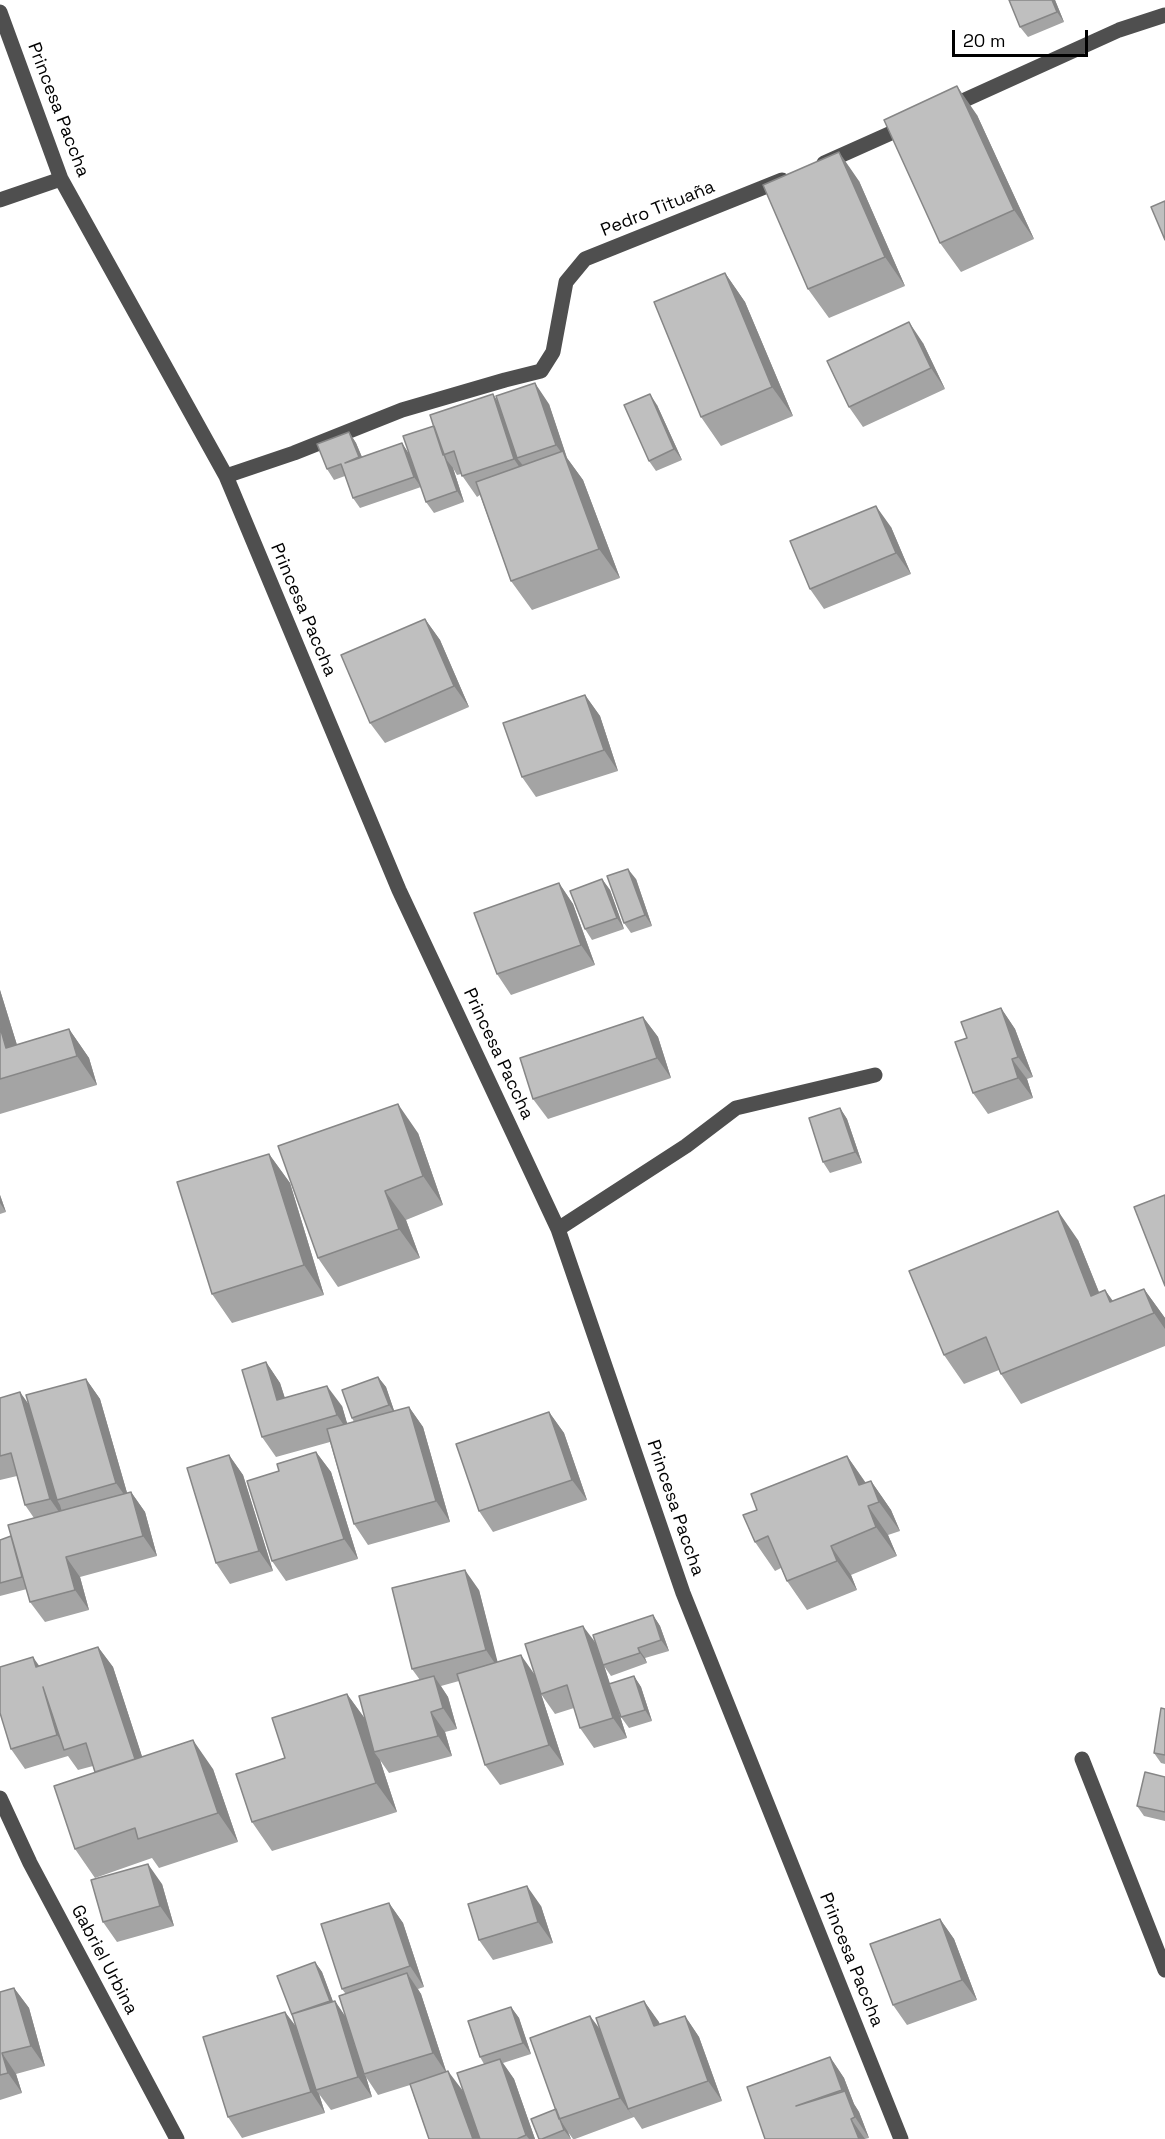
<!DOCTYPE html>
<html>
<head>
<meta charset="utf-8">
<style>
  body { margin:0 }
  #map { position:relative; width:1165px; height:2139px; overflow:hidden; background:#fff; font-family:"Space Grotesk",sans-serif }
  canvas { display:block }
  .scale { position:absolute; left:952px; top:30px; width:136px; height:27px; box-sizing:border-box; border:3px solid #000; border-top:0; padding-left:8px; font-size:18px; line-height:21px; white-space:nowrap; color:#000; -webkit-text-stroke:4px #fff; paint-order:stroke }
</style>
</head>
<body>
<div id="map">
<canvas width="1165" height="2139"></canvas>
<div class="scale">20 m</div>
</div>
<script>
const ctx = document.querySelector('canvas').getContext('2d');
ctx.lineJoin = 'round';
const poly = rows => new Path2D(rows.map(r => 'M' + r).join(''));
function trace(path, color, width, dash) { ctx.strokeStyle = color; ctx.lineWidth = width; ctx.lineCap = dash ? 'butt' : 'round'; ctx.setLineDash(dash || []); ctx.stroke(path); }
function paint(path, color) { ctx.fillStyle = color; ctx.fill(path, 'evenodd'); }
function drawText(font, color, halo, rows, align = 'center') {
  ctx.font = font + ' "Space Grotesk",sans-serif'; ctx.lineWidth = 5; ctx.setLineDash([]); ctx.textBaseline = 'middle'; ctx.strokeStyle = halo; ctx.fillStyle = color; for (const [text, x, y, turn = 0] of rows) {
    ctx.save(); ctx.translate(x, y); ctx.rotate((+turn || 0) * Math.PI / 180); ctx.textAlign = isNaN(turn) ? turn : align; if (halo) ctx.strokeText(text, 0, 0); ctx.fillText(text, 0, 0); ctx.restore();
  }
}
const minor = poly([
  [0,12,61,179,226,476,399,890,558,1229,683,1593,901,2139],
  [947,108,1119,30,1165,15],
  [824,163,909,125],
  [0,200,61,179],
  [226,476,294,453,402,410,505,380,541,371,553,352,566,282,585,259,782,180],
  [558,1229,686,1146,736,1108,875,1075],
  [1082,1759,1165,1970],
  [0,1798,30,1863,177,2139]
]);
const wall = poly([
  [1055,0,1064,22,1028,37,1020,27],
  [977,115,1034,239,961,272,940,243],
  [859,181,905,286,829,318,808,289],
  [725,273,745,302,793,416,721,446,701,417],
  [923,343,945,389,863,427,849,407],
  [499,403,549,404,567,458,583,480,620,578,532,610,511,581,480,495,477,497,461,474,457,475,453,468,464,502,434,513,426,502,434,426],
  [657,405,682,460,656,471,649,461],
  [349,432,356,443,362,457,402,443,409,454,421,487,360,508,353,498,345,476,334,480,327,469],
  [891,527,911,574,824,609,810,589],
  [425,619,440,640,469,707,385,743,370,723],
  [585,695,600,716,618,771,536,797,522,777],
  [602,879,610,890,624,929,592,940,585,929],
  [636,879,652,926,631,933,624,923],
  [559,883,573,904,595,965,511,995,497,974],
  [0,990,17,1045,69,1029,89,1058,97,1085,0,1114],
  [1001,1008,1015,1029,1033,1077,1027,1079,1033,1098,988,1114,973,1093,967,1038],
  [643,1017,658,1037,671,1078,548,1119,533,1099],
  [840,1108,847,1119,862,1163,830,1173,823,1162],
  [418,1133,443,1205,406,1220,420,1258,338,1287,318,1258],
  [269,1154,290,1183,324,1295,232,1323,212,1294],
  [0,1195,6,1212,0,1214],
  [1078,1240,1099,1292,1105,1290,1113,1301,1144,1289,1165,1318,1165,1346,1021,1404,1001,1374,999,1370,964,1384,944,1355],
  [266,1362,280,1383,285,1398,342,1406,347,1424,354,1422,352,1418,378,1377,386,1387,394,1411,409,1407,423,1427,450,1522,368,1545,354,1524,330,1442,276,1457,262,1437],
  [86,1379,100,1399,127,1493,131,1492,145,1512,157,1556,80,1577,89,1610,45,1622,30,1602,27,1589,0,1596,0,1540,12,1538,34,1518,25,1505,17,1476,0,1480,0,1398,28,1403],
  [549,1412,564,1433,587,1500,493,1532,479,1511],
  [316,1452,331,1472,358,1559,286,1581,272,1561,279,1471],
  [229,1455,243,1475,273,1571,230,1584,216,1563],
  [847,1456,866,1483,871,1481,891,1510,900,1531,888,1535,897,1556,851,1575,857,1590,807,1610,787,1581,781,1568,775,1571,755,1542,757,1510],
  [479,1590,497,1662,535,1675,653,1615,660,1626,669,1651,645,1658,647,1663,611,1676,604,1666,610,1684,634,1676,641,1687,652,1721,629,1728,621,1717,614,1698,627,1738,594,1748,580,1728,574,1708,555,1714,541,1694,564,1765,500,1785,485,1765,459,1681,441,1686,448,1697,457,1729,445,1732,452,1756,389,1773,380,1760,397,1812,272,1851,252,1822,285,1758,347,1694,366,1720,420,1680,412,1669],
  [98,1647,113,1667,142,1757,213,1769,238,1842,159,1868,152,1858,95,1878,75,1849,95,1772,93,1766,78,1770,68,1756,25,1769,11,1749,39,1666],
  [1165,1709,1165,1764,1161,1763,1154,1753],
  [1165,1777,1165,1821,1144,1816,1137,1806],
  [162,1884,174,1926,117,1942,103,1922],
  [389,1903,403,1923,424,1987,418,1989,421,1994,446,2071,463,2091,480,2139,429,2139,410,2085,378,2095,366,2077,372,2097,331,2110,319,2094,325,2113,242,2138,228,2117,285,2012,297,2028,315,1962,322,1972,333,2002,335,2001,345,2016,345,1993,342,1989],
  [541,1906,553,1943,493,1960,479,1940],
  [940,1919,954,1939,977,2000,907,2025,893,2005],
  [14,1988,29,2008,45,2066,16,2074,22,2093,0,2100,0,1992],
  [644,2001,660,2025,685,2016,699,2037,722,2101,642,2129,634,2117,575,2139,573,2139,568,2132,571,2139,539,2139,556,2109,590,2016,600,2029],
  [511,2007,519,2018,531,2054,503,2063,514,2079,535,2139,480,2139,484,2064,480,2057],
  [830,2057,844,2078,854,2104,859,2112,869,2138,865,2139,765,2139]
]);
const shadedWall = poly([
  [1052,0,1055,0,1064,22,1057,12],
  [957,86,977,115,1034,239,1014,210],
  [839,152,859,181,905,286,885,257],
  [725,273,745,302,793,416,772,387],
  [909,322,923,343,945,389,931,368],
  [535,383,549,404,567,458,583,480,620,578,599,549,566,459,556,445],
  [493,394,507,415,517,458,525,468,528,480,514,459],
  [650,394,657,405,682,460,674,449],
  [349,432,356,443,366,467,359,457],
  [402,443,409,454,421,487,414,477],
  [445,458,453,468,464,502,457,491],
  [876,506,891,527,911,574,896,553],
  [425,619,440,640,469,707,454,686],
  [585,695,600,716,618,771,604,750],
  [628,869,636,879,652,926,645,915],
  [602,879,610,890,624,929,617,918],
  [559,883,573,904,595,965,581,945],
  [0,990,25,1071,6,1048,0,1027],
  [1001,1008,1015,1029,1033,1077,1018,1057],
  [643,1017,658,1037,671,1078,657,1058],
  [69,1029,89,1058,97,1085,77,1056],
  [1012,1059,1027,1079,1033,1098,1018,1078],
  [398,1104,418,1133,443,1205,423,1176],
  [840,1108,847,1119,862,1163,855,1152],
  [269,1154,290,1183,324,1295,304,1265],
  [385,1191,406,1220,420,1258,399,1229],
  [0,1195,6,1212,0,1203],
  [1058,1211,1078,1240,1112,1325,1091,1296],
  [1144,1289,1165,1318,1165,1329,1154,1313],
  [1105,1290,1125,1319,1110,1302],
  [266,1362,280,1383,292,1421,277,1400],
  [378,1377,386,1387,396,1416,389,1405],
  [86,1379,100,1399,130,1503,116,1483],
  [327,1386,342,1406,351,1436,337,1415],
  [20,1392,35,1413,57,1500,60,1505,64,1519,50,1499],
  [409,1407,423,1427,450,1522,436,1501],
  [549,1412,564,1433,587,1500,572,1480],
  [316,1452,331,1472,358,1559,344,1539],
  [229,1455,243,1475,273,1571,259,1551],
  [847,1456,867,1485,859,1485],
  [871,1481,891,1510,900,1531,879,1502],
  [131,1492,145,1512,157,1556,143,1536],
  [868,1506,888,1535,897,1556,876,1527],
  [831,1546,851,1575,857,1590,837,1561],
  [66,1557,80,1577,89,1610,75,1590],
  [465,1570,479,1590,500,1671,486,1650],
  [653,1615,660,1626,669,1651,661,1640],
  [583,1626,598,1646,627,1738,613,1718],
  [98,1647,113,1667,152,1787,138,1767],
  [638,1648,645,1658,647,1663,640,1653],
  [521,1655,535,1675,564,1765,549,1745],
  [33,1657,47,1677,36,1667],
  [434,1676,448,1697,457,1729,443,1708],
  [634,1676,641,1687,652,1721,645,1710],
  [43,1687,67,1749,57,1735],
  [347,1694,368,1723,374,1752,380,1760,397,1812,376,1783],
  [431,1712,445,1732,452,1756,438,1736],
  [193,1740,213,1769,238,1842,218,1813],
  [148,1864,162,1884,174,1926,160,1906],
  [527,1886,541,1906,553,1943,538,1922],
  [389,1903,403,1923,424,1987,410,1966],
  [940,1919,954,1939,977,2000,962,1980],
  [315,1962,322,1972,337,2012,330,2001],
  [407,1973,421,1994,447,2074,433,2053],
  [14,1988,29,2008,45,2066,31,2046],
  [335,2001,349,2022,364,2074,366,2077,372,2097,358,2077],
  [644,2001,659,2022,668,2047,654,2026],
  [511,2007,519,2018,531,2054,523,2043],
  [285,2012,300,2032,316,2090,319,2094,325,2113,311,2092],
  [590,2016,605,2037,628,2109,634,2118,620,2098],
  [685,2016,699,2037,722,2101,708,2081],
  [2,2053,16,2074,22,2093,8,2073],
  [830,2057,844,2078,854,2104,859,2112,869,2138,855,2117,848,2098,842,2090],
  [500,2059,514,2079,535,2139,529,2139,526,2135],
  [448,2071,463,2091,480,2139,473,2139],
  [851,2119,865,2139,859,2139],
  [561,2121,568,2132,571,2139,564,2130]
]);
const building = poly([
  [1009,0,1052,0,1057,12,1020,27,1009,0],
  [957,86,1014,210,940,243,884,120,957,86],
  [839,152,885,257,808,289,763,185,839,152],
  [1165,201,1165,240,1151,207,1165,201],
  [725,273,772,387,701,417,654,302,725,273],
  [909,322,931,368,849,407,827,361,909,322],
  [535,383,556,445,517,458,496,396,535,383],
  [493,394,514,459,462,476,454,451,443,455,430,415,493,394],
  [650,394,674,449,649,461,624,405,650,394],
  [434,426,457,491,426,502,403,436,434,426],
  [349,432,359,457,345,463,402,443,414,477,353,498,341,464,327,469,317,444,349,432],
  [563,451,599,549,511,581,476,482,563,451],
  [876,506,896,553,810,589,790,541,876,506],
  [425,619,454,686,370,723,341,655,425,619],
  [585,695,604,750,522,777,503,723,585,695],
  [628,869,645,915,624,923,607,876,628,869],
  [602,879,617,918,585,929,570,891,602,879],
  [559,883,581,945,497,974,474,913,559,883],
  [1001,1008,1018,1057,1012,1059,1018,1078,973,1093,955,1042,967,1038,961,1022,1001,1008],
  [643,1017,657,1058,533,1099,520,1058,643,1017],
  [0,1027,6,1048,69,1029,77,1056,0,1079,0,1027],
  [398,1104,423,1176,385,1191,399,1229,318,1258,278,1146,398,1104],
  [840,1108,855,1152,823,1162,809,1118,840,1108],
  [269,1154,304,1265,212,1294,177,1182,269,1154],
  [1165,1195,1165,1286,1134,1207,1165,1195],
  [1058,1211,1091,1296,1105,1290,1110,1302,1144,1289,1154,1313,1001,1374,986,1337,944,1355,909,1271,1058,1211],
  [266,1362,277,1400,327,1386,337,1415,262,1437,242,1370,266,1362],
  [378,1377,389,1405,352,1418,342,1390,378,1377],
  [86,1379,116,1483,57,1500,26,1395,86,1379],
  [20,1392,50,1499,25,1505,11,1453,0,1456,0,1398,20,1392],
  [409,1407,436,1501,354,1524,327,1429,409,1407],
  [549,1412,572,1480,479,1511,456,1444,549,1412],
  [316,1452,344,1539,272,1561,247,1481,279,1471,277,1464,316,1452],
  [229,1455,259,1551,216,1563,187,1468,229,1455],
  [847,1456,859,1485,871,1481,879,1502,868,1506,876,1527,831,1546,837,1561,787,1581,768,1536,755,1542,743,1515,757,1510,751,1494,847,1456],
  [131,1492,143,1536,66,1557,75,1590,30,1602,8,1525,131,1492],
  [11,1536,22,1577,0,1583,0,1540,11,1536],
  [465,1570,486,1650,412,1669,392,1588,465,1570],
  [653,1615,661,1640,638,1648,640,1653,603,1665,593,1635,653,1615],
  [583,1626,613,1718,580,1728,567,1685,541,1694,525,1644,583,1626],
  [98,1647,135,1759,95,1772,86,1743,64,1750,43,1687,57,1735,11,1749,0,1713,0,1667,33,1657,36,1667,98,1647],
  [521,1655,549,1745,485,1765,457,1674,521,1655],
  [434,1676,443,1708,431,1712,438,1736,374,1752,359,1696,434,1676],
  [634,1676,645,1710,621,1717,609,1684,634,1676],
  [347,1694,376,1783,252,1822,236,1774,285,1758,272,1718,347,1694],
  [1161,1708,1165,1709,1165,1755,1154,1753,1161,1708],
  [193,1740,218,1813,138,1839,135,1828,75,1849,54,1786,193,1740],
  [1145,1772,1165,1777,1165,1812,1137,1806,1145,1772],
  [148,1864,160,1906,103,1922,91,1880,148,1864],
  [527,1886,538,1922,479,1940,468,1904,527,1886],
  [389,1903,410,1966,342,1989,321,1924,389,1903],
  [940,1919,962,1980,893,2005,870,1944,940,1919],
  [315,1962,330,2001,292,2014,292,2015,277,1976,315,1962],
  [407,1973,433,2053,364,2074,339,1996,407,1973],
  [14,1988,31,2046,2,2053,8,2073,0,2075,0,1992,14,1988],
  [335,2001,358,2077,316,2090,292,2014,335,2001],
  [644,2001,654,2026,685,2016,708,2081,628,2109,596,2018,644,2001],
  [511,2007,523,2043,480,2057,468,2021,511,2007],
  [285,2012,311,2092,228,2117,203,2037,285,2012],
  [590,2016,620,2098,559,2119,530,2038,590,2016],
  [830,2057,842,2090,796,2106,845,2091,855,2117,851,2119,859,2139,765,2139,747,2087,830,2057],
  [500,2059,526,2135,517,2139,480,2139,457,2073,500,2059],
  [448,2071,473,2139,429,2139,410,2084,448,2071],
  [556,2109,564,2130,542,2139,539,2139,531,2119,556,2109]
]);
const streetNames = [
  ["Princesa Paccha",58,110,69],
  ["Pedro Tituaña",658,209,-22],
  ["Princesa Paccha",303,610,67],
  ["Princesa Paccha",498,1054,65],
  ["Princesa Paccha",675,1508,71],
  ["Gabriel Urbina",104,1960,62],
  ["Princesa Paccha",851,1960,68]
];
trace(minor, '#4f4f4f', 15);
paint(wall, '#a4a4a4');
paint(shadedWall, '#868686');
paint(building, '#bfbfbf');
trace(building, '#868686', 1.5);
drawText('18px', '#000', '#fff', streetNames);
</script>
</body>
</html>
